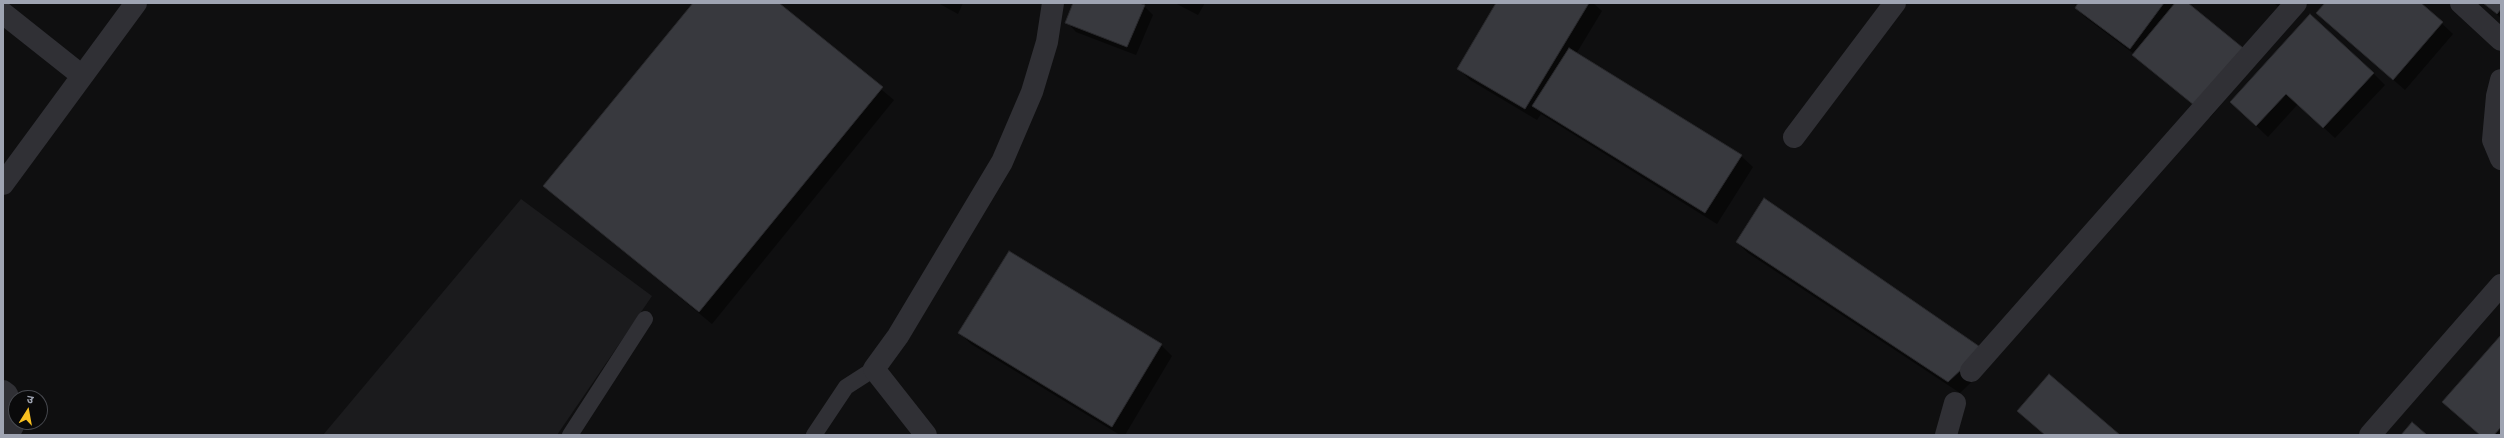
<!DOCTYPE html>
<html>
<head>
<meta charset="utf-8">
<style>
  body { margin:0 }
  #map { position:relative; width:2504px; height:438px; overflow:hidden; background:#0f0f10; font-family:Commissioner,"Noto Sans Devanagari",sans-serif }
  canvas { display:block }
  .frame { position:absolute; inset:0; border:4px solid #9fa4b2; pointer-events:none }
  .north { position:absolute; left:8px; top:390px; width:40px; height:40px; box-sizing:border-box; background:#0a0a0b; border:1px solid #46484e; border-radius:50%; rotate:11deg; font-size:11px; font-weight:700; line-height:16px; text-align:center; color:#9fa4b2 }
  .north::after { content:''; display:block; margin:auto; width:14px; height:18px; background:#f9c01f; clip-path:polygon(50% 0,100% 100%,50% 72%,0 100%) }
</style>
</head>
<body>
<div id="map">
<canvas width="2504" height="438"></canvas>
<div class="frame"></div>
<div class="north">उ</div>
</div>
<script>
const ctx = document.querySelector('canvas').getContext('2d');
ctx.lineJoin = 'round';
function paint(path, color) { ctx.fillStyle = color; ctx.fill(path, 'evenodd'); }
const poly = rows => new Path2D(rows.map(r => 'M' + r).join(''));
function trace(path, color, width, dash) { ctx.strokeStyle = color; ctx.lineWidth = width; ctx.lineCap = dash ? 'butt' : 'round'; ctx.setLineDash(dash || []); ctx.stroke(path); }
const built = poly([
  [521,199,652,296,557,435,323,435]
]);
const shadow = poly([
  [694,3,777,3,894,100,712,324,545,186],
  [938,3,963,3,958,14],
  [1074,3,1137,3,1144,6,1153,15,1136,55,1076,32,1067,22],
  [1175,3,1205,3,1198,15],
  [1497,3,1593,3,1602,11,1576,54,1741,156,1753,167,1717,224,1541,114,1537,120,1470,80,1458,68],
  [2080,3,2186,3,2256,62,2210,118,2143,64,2134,54,2085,17,2076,8],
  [2274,3,2288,3,2282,10],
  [2326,3,2420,3,2453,34,2405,90,2317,13],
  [2483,3,2501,3,2501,18],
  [2373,73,2385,85,2335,138,2298,104,2268,137,2231,102],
  [1737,242,1993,361,1960,393,1748,253],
  [960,333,1161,345,1172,356,1125,435,1120,435,971,344],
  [2501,337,2501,435,2480,435]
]);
const building = poly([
  [693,3,779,3,883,87,699,312,543,186,693,3],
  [1073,3,1139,3,1145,5,1127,47,1065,23,1073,3],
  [1496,3,1589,3,1525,109,1457,69,1496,3],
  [2078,3,2164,3,2130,49,2075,8,2078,3],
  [2175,3,2188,3,2248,52,2200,110,2132,55,2175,3],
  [2325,3,2421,3,2443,22,2393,80,2316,13,2325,3],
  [2483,3,2501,3,2501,9,2497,14,2483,3],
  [2310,14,2374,73,2323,128,2286,94,2256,126,2230,102,2310,14],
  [1569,48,1742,155,1705,213,1532,106,1569,48],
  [1764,198,1983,349,1948,382,1736,242,1764,198],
  [1009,251,1162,344,1112,427,958,333,1009,251],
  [2501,335,2501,427,2494,435,2480,435,2442,402,2501,335],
  [2049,374,2120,435,2045,435,2017,411,2049,374],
  [2412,422,2427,435,2401,435,2412,422]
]);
const service = poly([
  [570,435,645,319],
  [814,435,846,387,874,369]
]);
const minor = poly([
  [2461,3,2501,40],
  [3,13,81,75],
  [2501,80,2497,96,2493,140,2501,159],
  [1794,137,1895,3],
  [3,184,136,3],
  [1971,371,2296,3],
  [3,391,7,394,13,410,13,426,8,435],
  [926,435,874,369,898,336,1002,162,1032,92,1047,42,1053,3],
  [1946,435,1955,403],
  [2370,435,2501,285]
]);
paint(built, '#1b1b1d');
paint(shadow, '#0007');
paint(building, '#38393e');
trace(building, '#29292c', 1);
trace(service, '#303035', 16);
trace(minor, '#303035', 22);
</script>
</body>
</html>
